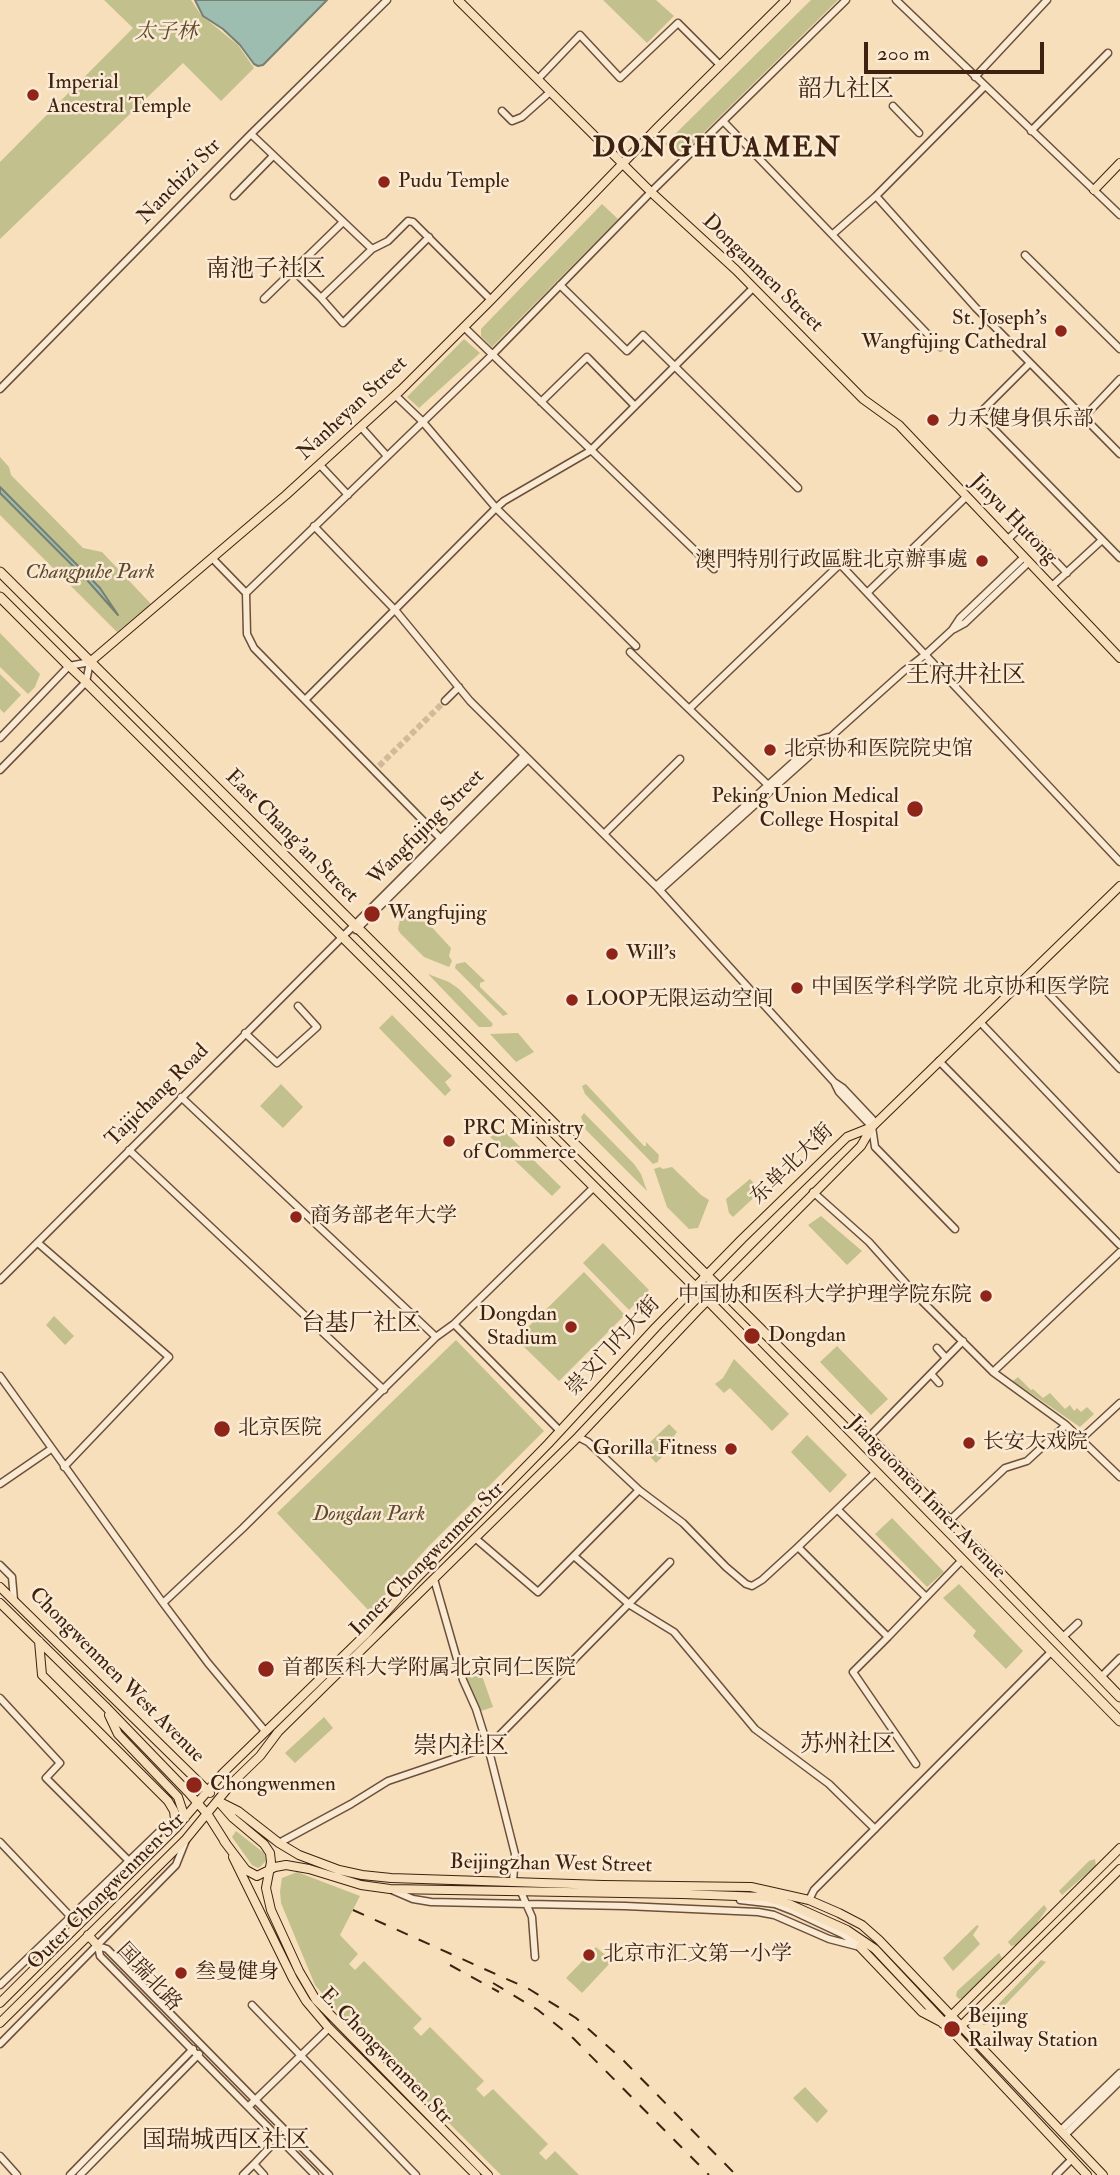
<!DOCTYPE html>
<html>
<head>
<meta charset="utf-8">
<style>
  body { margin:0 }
  #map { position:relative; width:1120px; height:2175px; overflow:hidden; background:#f7dfbc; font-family:"IM FELL Double Pica",serif }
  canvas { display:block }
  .scale { position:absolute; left:864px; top:42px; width:180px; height:32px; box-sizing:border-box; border:4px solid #3e210f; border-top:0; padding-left:9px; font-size:21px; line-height:24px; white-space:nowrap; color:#3e210f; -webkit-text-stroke:5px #faead3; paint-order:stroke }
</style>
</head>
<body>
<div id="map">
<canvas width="1120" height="2175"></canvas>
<div class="scale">200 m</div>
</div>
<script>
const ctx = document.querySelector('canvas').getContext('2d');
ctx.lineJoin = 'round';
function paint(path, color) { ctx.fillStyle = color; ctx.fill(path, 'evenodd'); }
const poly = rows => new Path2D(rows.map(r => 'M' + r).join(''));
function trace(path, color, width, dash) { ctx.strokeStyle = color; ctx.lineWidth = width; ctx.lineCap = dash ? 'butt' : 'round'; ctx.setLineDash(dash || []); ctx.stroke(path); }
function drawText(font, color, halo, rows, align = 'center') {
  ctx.font = font + ' "IM FELL Double Pica","Noto Serif SC",serif'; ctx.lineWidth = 5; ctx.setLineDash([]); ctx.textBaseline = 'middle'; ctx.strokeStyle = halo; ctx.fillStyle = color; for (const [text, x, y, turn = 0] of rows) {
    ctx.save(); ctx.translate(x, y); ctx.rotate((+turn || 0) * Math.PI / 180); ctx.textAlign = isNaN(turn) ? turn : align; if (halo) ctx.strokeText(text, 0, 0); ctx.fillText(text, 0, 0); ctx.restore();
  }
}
const green = poly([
  [104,0,191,0,201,15,238,45,254,68,221,101,183,63,0,239,0,162,133,28],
  [603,0,656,0,674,16,647,43],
  [811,0,838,0,678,158,665,144],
  [602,204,618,219,492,347,481,336,481,329],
  [464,339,480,353,419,408,407,397],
  [0,457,9,467,11,475,83,548,102,552,151,604,117,632,0,515],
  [0,633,40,674,35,687,28,694,0,667],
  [0,674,21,695,4,713,0,709],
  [418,912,451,948,449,956,452,961,449,967,424,957,400,933,398,929,400,920],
  [465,962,485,981,480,983,480,987,508,1014,503,1016,455,968,456,964],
  [428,974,449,982,459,989,493,1024,491,1027,479,1027],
  [392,1015,452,1076,445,1082,451,1090,445,1096,379,1028],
  [518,1033,534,1052,516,1062,490,1034],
  [281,1084,303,1107,283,1128,260,1106],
  [586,1084,644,1146,646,1146,646,1142,659,1155,658,1162,653,1164,585,1094,582,1086],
  [584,1113,634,1164,641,1174,647,1191,586,1130,581,1117],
  [491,1128,498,1135,503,1130,561,1187,552,1196,486,1133],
  [660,1167,663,1169,672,1167,701,1195,709,1200,698,1228,689,1229,667,1207,654,1169],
  [750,1179,761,1191,733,1217,729,1213,726,1199],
  [821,1216,862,1251,847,1265,808,1225],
  [603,1243,649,1290,629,1310,583,1263],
  [584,1272,625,1315,559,1381,516,1339],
  [54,1316,74,1336,65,1345,46,1325],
  [456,1340,544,1431,427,1548,370,1612,277,1513],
  [837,1346,888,1399,871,1415,820,1362],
  [734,1359,789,1414,772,1431,730,1388,724,1393,715,1384,723,1378],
  [1018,1377,1031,1390,1033,1389,1043,1398,1050,1393,1065,1409,1070,1405,1074,1411,1077,1408,1081,1412,1087,1407,1094,1414,1080,1427,1013,1381],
  [669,1424,677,1432,674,1436,678,1441,656,1463,643,1449],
  [807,1435,847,1475,830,1493,791,1452],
  [892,1518,944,1572,927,1587,875,1534],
  [959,1584,1023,1651,1006,1669,973,1636,976,1631,943,1598],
  [480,1670,493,1707,478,1712,465,1675],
  [324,1717,333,1728,295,1763,285,1753],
  [236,1831,264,1853,266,1861,261,1866,258,1868,252,1865,232,1837],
  [1095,1859,1096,1866,1062,1895,1059,1891,1089,1861],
  [297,1872,360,1896,340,1935,358,1954,349,1964,355,1970,364,1961,422,2019,413,2028,421,2036,430,2027,484,2081,476,2089,484,2097,493,2089,548,2144,539,2153,546,2160,555,2151,579,2175,501,2175,340,2014,315,1985,281,1903,280,1891,282,1878],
  [1044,1905,1047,1909,1035,1926,1016,1945,1011,1946,1008,1942],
  [977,1925,979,1926,973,1935,980,1944,953,1971,943,1958],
  [596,1947,612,1961,582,1993,566,1978],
  [999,1953,1002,1958,963,1998,959,1999,956,1996,957,1991],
  [1041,1960,1046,1962,986,2025,983,2025,982,2021],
  [805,2087,828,2111,817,2123,793,2098]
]);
const water = poly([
  [195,0,327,0,263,65,258,66,254,64,240,45,223,29,203,16,195,0],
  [0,487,100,588,118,615,87,580,0,493,0,487]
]);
const minorTunnel = poly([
  [379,766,445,701]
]);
const minor = poly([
  [896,0,1120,215],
  [975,77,1047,0],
  [538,79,580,35,620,78,678,23,720,65],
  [893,106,919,133],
  [502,111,512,121,522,117,550,92],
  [724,122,940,347],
  [1031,131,1108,53],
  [251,134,372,249],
  [234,196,273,156],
  [876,196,976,308,1120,454],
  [833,234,876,196,985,86],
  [1025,255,1120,349],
  [293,270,321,298,372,249,388,241,408,221,413,222,491,300],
  [560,285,627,351,643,335,798,488],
  [321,298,343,323,429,237],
  [264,299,343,222],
  [464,327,714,569],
  [1030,363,979,414,1120,558],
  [0,389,251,134,387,0],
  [395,395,422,421,496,508,636,646],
  [541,402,587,357,635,406],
  [1084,417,1120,379],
  [361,427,387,456],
  [320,465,348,495],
  [314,526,396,611,470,701,656,886,834,1082,843,1088,876,1123],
  [1007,540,1022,526,1067,573],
  [212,558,246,593,247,634,254,648,441,839],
  [1052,586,1102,540],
  [868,592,966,497],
  [246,593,492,355,651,192,846,0],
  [954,629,965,623,1029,562],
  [630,652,770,787],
  [305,700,496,508,504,501,590,451,753,288],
  [445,701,459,687],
  [689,709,840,564,1120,862],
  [0,738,69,666,90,662,86,682,0,770],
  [604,834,680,759],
  [656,886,818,740,828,737],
  [660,890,904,671,926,654,952,630,960,618,1024,557],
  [356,930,528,759],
  [1030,974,1120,1069],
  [980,1022,1120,1169],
  [245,1033,277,1063,317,1027,298,1006],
  [939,1061,1120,1245],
  [835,1084,839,1092,872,1127,875,1147,955,1229],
  [181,1097,436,1337],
  [129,1150,384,1390],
  [813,1192,869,1242,919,1298,993,1372,1066,1425,1120,1477],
  [38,1243,169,1357,64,1467],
  [0,1280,524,755],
  [454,1324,560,1431],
  [937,1348,946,1358],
  [993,1372,1120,1252],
  [931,1374,939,1383],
  [0,1376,163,1603,208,1663,265,1731],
  [578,1437,588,1442,639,1490,683,1523,726,1567,746,1584,752,1586,762,1580,798,1547,888,1637,962,1560],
  [869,1437,963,1341],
  [1081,1439,1120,1403],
  [0,1484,51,1449],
  [838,1510,926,1597],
  [949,1521,1005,1468,1027,1461,1066,1425],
  [475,1538,538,1592,639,1490],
  [798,1547,876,1472],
  [574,1556,630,1605,674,1632,755,1729,829,1784,875,1829],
  [0,1565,12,1577,14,1600],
  [434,1579,463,1680,476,1709,488,1747,515,1854,513,1882],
  [163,1603,243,1528,436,1337,454,1324,594,1187],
  [888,1637,853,1672,916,1764],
  [1063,1637,1078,1623],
  [1101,1677,1120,1658],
  [0,1698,60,1763,46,1778,128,1860],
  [0,1842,71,1917],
  [279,1843,351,1804,388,1781,488,1747,670,1562],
  [392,1890,413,1899,431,1902,625,1906,758,1912,774,1915,829,1939,860,1947],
  [521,1892,532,1917,535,1957],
  [740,1900,775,1904,793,1911,842,1934,856,1943],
  [809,1900,814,1890,1052,1651],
  [0,1985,160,1831,176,1828],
  [252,2005,416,2175],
  [0,2044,176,1865,186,1840],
  [249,2106,329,2028],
  [1061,2130,1120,2073],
  [1065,2135,1120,2081],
  [0,2156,17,2175],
  [254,2164,270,2147],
  [70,2175,193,2049],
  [80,2175,199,2054],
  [243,2175,254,2164,264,2175],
  [315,2175,100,1956,98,1946,107,1949,329,2175],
  [1056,2175,1072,2159]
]);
const major = poly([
  [458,0,651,192,736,270,863,399,899,425,1120,658],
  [1094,190,1120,163],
  [90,662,286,495,401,390,491,300,658,127,786,0],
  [69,666,86,682],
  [0,1587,210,1793],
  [0,1603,105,1706,188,1792,208,1815,227,1845],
  [39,1641,42,1675,168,1801,174,1811,176,1828],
  [109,1715,118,1734,178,1797,185,1818],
  [218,1801,238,1811,279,1843,299,1855,339,1870,362,1875,391,1878,603,1885,751,1887,809,1900,839,1913,862,1925,879,1940,1103,2175],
  [219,1802,233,1818,264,1844,270,1853,271,1862,266,1888,271,1910,299,1971,316,2000,488,2175],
  [224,1841,246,1870,257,1876,275,1867,286,1865,309,1869,361,1885,390,1889,682,1894,765,1897,789,1904,847,1930,875,1949,1087,2175],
  [233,1857,293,1979,306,2001,328,2027,476,2175],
  [88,1935,98,1946],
  [860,1947,922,2012,941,2022],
  [0,2003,176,1828,223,1773,365,1635,414,1581,548,1444,656,1327,742,1239,847,1137,872,1127],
  [0,2023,186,1839,232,1783,260,1756,278,1732,578,1437,697,1311,861,1146,872,1127,1120,886],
  [943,2024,1120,1848],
  [960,2027,1120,1869]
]);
const highway = poly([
  [0,572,869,1437,1120,1697],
  [0,597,69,666],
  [86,682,695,1287,1120,1721]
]);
const rail = poly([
  [353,1910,529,1989,576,2018,624,2061,736,2175],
  [450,1965,499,1992],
  [493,1983,538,2010,573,2038,709,2175]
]);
const markers = [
  [33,95,7,"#8f2418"],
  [384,182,7,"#8f2418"],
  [1061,331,7,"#8f2418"],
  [933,420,7,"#8f2418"],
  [982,561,7,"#8f2418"],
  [770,750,7,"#8f2418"],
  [915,809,9,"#8f2418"],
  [372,914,9,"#8f2418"],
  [612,954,7,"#8f2418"],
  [797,988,7,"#8f2418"],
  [572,1000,7,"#8f2418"],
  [449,1141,7,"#8f2418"],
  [296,1217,7,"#8f2418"],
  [986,1296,7,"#8f2418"],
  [571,1327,7,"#8f2418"],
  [752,1336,9,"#8f2418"],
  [222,1429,9,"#8f2418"],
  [969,1443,7,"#8f2418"],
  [731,1449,7,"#8f2418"],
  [266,1669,9,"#8f2418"],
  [194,1785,9,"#8f2418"],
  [589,1955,7,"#8f2418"],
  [181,1973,7,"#8f2418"],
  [952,2029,9,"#8f2418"]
];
const parkNames = [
  ["太子林",166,33],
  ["Changpuhe Park",90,573],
  ["Dongdan Park",369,1515]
];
const poiNames = [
  ["Imperial",47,83],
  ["Ancestral Temple",47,107],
  ["Pudu Temple",398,182],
  ["St. Joseph's",1047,319,"right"],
  ["Wangfujing Cathedral",1047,343,"right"],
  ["力禾健身俱乐部",947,420],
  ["澳門特別行政區駐北京辦事處",968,561,"right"],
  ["北京协和医院院史馆",784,750],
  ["Peking Union Medical",899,797,"right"],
  ["College Hospital",899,821,"right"],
  ["Wangfujing",388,914],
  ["Will's",626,954],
  ["中国医学科学院 北京协和医学院",811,988],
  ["LOOP无限运动空间",586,1000],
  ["PRC Ministry",463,1129],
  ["of Commerce",463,1153],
  ["商务部老年大学",310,1217],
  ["中国协和医科大学护理学院东院",972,1296,"right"],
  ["Dongdan",557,1315,"right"],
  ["Stadium",557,1339,"right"],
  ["Dongdan",768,1336],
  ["北京医院",238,1429],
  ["长安大戏院",983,1443],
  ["Gorilla Fitness",717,1449,"right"],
  ["首都医科大学附属北京同仁医院",282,1669],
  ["Chongwenmen",210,1785],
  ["北京市汇文第一小学",603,1955],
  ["叁曼健身",195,1973],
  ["Beijing",968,2017],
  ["Railway Station",968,2041]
];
const streetNames = [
  ["Nanchizi Str",180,182,-46],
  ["Donganmen Street",762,274,44],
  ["Nanheyan Street",353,409,-43],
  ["Jinyu Hutong",1013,520,46],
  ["Wangfujing Street",427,828,-45],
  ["East Chang'an Street",291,837,45],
  ["Taijichang Road",158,1096,-45],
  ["东单北大街",793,1165,-44],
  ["崇文门内大街",614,1347,-47],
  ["Jianguomen Inner Avenue",926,1498,46],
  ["Inner Chongwenmen Str",428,1560,-45],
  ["Chongwenmen West Avenue",116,1676,45],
  ["Beijingzhan West Street",551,1865,1],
  ["Outer Chongwenmen Str",107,1892,-45],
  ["国瑞北路",148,1978,47],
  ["E. Chongwenmen Str",385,2057,46]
];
const quarterNames = [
  ["韶九社区",846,91],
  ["南池子社区",266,271],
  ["王府井社区",966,677],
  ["台基厂社区",361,1325],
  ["苏州社区",848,1746],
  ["崇内社区",461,1748],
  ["国瑞城西区社区",226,2142]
];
const districtNames = [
  ["DONGHUAMEN",717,150]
];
paint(green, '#c2c08d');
paint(water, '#9dbdb0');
trace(water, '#777f70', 2);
trace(minorTunnel, '#d2b999', 6, [6, 3]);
trace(minor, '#6c503a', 9);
trace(major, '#3e210f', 10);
trace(highway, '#3e210f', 11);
trace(minor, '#faead3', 6);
trace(major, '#f7dfbc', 8);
trace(highway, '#f7dfbc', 9);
trace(rail, '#3e210f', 2, [12, 12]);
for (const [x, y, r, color] of markers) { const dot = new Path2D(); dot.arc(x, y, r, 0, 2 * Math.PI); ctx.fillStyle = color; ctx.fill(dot); trace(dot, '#faead3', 2.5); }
drawText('italic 21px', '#5f492e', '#faead3', parkNames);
drawText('21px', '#3e210f', '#faead3', poiNames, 'left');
drawText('21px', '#3e210f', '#faead3', streetNames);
drawText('24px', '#3e210f', '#faead3', quarterNames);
ctx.letterSpacing = '2px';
drawText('bold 28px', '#3e210f', '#faead3', districtNames);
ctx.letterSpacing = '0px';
</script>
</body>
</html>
